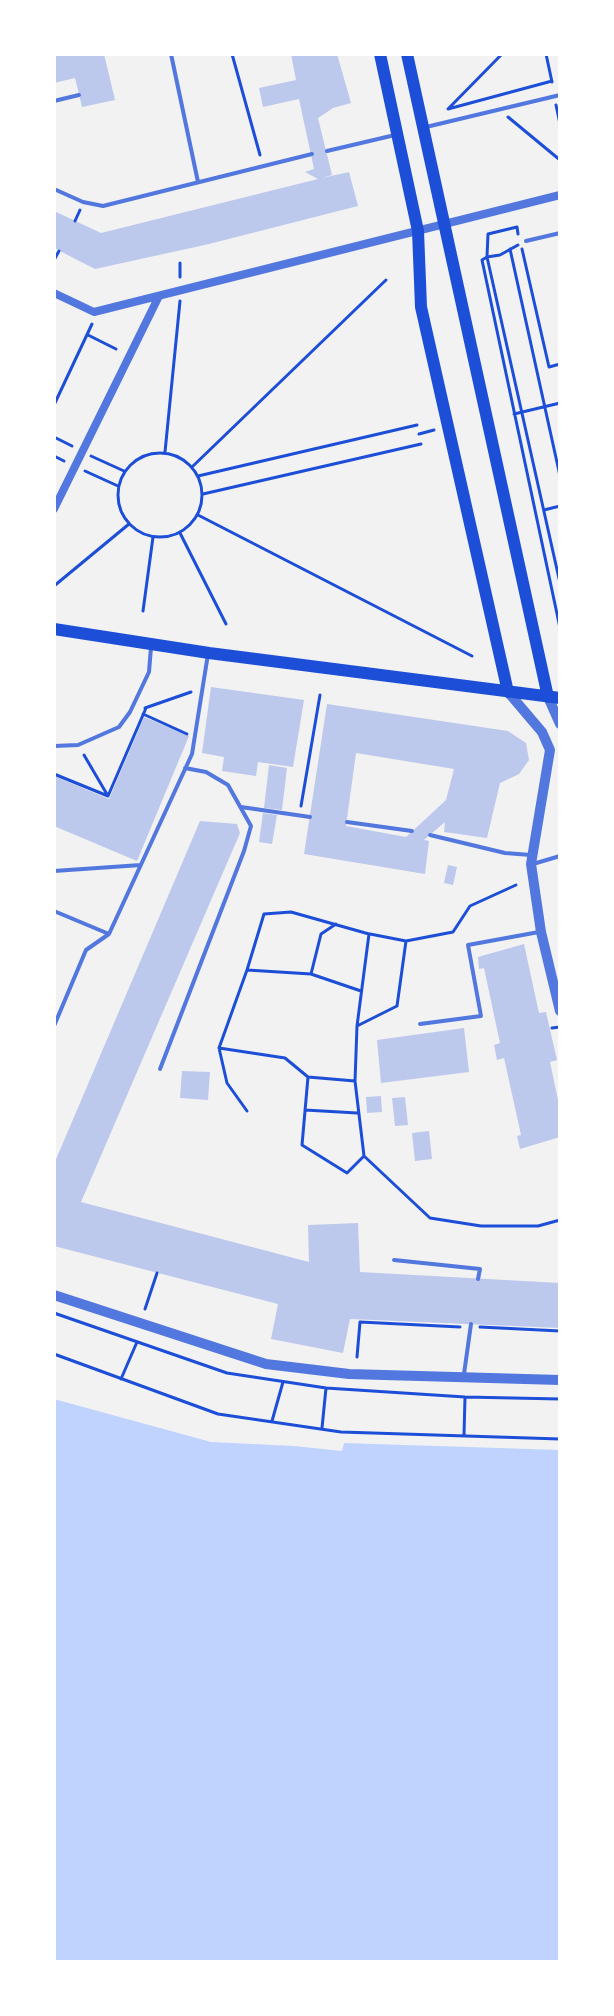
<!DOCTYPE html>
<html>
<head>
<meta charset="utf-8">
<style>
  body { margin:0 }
  #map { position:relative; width:614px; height:2016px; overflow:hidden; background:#f2f2f2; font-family:"PT Sans",sans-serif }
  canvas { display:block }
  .frame { position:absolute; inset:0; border:56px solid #fff; pointer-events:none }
</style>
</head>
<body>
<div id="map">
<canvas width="614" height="2016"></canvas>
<div class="frame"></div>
</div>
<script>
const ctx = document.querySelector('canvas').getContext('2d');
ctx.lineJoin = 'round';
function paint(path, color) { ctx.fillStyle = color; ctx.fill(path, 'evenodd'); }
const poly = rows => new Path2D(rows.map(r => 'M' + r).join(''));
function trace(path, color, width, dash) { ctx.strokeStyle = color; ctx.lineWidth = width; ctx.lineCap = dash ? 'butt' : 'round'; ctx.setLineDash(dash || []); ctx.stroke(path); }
const water = poly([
  [54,1399,211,1442,294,1446,342,1451,344,1443,560,1450,560,1962,54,1962]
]);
const building = poly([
  [54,54,104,54,115,100,82,107,75,78,54,83],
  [291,54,337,54,351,103,333,108,318,118,332,175,322,178,349,172,358,206,209,244,95,269,54,248,54,211,101,233,318,179,305,172,314,169,299,99,263,107,259,88,296,80],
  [211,687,304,700,293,767,258,762,256,776,222,771,224,757,202,753],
  [327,704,508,731,526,743,529,760,519,774,500,783,487,838,444,832,445,822,424,840,429,841,425,874,304,854],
  [356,753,454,769,446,800,406,837,346,826],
  [144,717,189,736,137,861,54,826,54,776,109,799],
  [269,765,287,768,282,810,264,808],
  [263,813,277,815,272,844,259,842],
  [200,821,237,824,240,833,81,1202,309,1262,308,1225,358,1223,360,1272,560,1283,560,1328,350,1319,343,1353,271,1339,278,1304,54,1246,54,1164],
  [448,865,457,867,453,885,444,883],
  [524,944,539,1013,546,1012,557,1060,550,1062,558,1100,560,1099,560,1137,520,1149,517,1136,521,1135,504,1058,497,1060,494,1045,500,1043,484,968,479,969,478,957],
  [464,1028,469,1072,381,1083,377,1040],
  [182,1071,210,1072,208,1100,180,1098],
  [381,1096,382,1112,367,1113,366,1097],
  [405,1097,408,1125,395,1126,392,1098],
  [429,1131,432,1159,415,1161,412,1133]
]);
const path = poly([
  [232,54,260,155],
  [502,54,448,109,552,81],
  [546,54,552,82],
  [556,105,560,124],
  [508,117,560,160],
  [75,221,80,210],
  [518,234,517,227,488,234,487,257,482,260,560,628],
  [518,245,500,255,487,257,560,583],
  [510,249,560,476],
  [522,249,549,367,560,364],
  [54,260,59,251],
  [180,277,180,263],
  [88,335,116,349],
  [54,405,92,324],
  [514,414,560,403],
  [419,434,434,430],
  [54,437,72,446],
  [165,452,180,301],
  '118 495a42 42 0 1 1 84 0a42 42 0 1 1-84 0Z',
  [54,456,64,461],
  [91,456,124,471],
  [192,467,386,280],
  [85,471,118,486],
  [198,476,417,425],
  [203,494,421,444],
  [544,510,560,506],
  [198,515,472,656],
  [180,533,226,624],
  [54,586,129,524],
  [143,611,153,537],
  [145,708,191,692],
  [143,714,187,734],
  [84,755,108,796],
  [54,774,108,796,146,708],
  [301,806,320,695],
  [516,885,470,906,453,932,406,941,397,1006,357,1026,355,1081,364,1156,430,1218,481,1226,538,1226,560,1220],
  [370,934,406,941],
  [247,970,264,914,291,912,369,934,357,1026],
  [311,974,321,934,336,924],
  [552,1028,560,1027],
  [219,1048,227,1083,247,1111],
  [308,1077,302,1145,347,1173,364,1156],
  [355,1081,308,1077,285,1058,219,1048,247,970,311,974,361,991],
  [305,1110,357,1113],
  [145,1309,157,1273],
  [54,1313,227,1373,326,1388,465,1397,560,1399],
  [480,1327,560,1331],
  [54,1354,218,1414,341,1432,560,1439],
  [357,1357,360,1322,460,1327],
  [121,1379,137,1342],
  [272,1421,283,1382],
  [322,1428,326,1388],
  [464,1435,465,1397]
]);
const service = poly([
  [171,54,198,182],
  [54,101,79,95],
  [426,127,560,95],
  [327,151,395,135],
  [54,189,83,202,103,206,312,154],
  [526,241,560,233],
  [54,746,78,745,119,727,130,712,149,672,151,647],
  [241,807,310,817],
  [347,822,412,831],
  [430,835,505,853,531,855],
  [533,864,560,856],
  [54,871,141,865],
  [54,911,109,934],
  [420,1024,481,1016,468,945,539,932],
  [54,1026,86,950,109,934,192,754,208,654],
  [160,1069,244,851,251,826,228,785,206,772,185,768],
  [394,1260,480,1269,478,1279],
  [464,1374,471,1324]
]);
const minor = poly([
  [54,293,94,312,560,195],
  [54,509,159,296]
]);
const tertiary = poly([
  [508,692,542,732,550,750,531,864,541,932,560,1011],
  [548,697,560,724],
  [54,1295,266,1364,349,1374,560,1380]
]);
const secondary = poly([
  [380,54,418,231,421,307,508,692],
  [407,54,548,697],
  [54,629,209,653,560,698]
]);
paint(water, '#bfd3fe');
paint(building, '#bdc9ec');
trace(path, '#1d4ed8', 3);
trace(service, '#5277de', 4);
trace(minor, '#5277de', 8);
trace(tertiary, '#5277de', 10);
trace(secondary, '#1d4ed8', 12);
</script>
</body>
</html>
